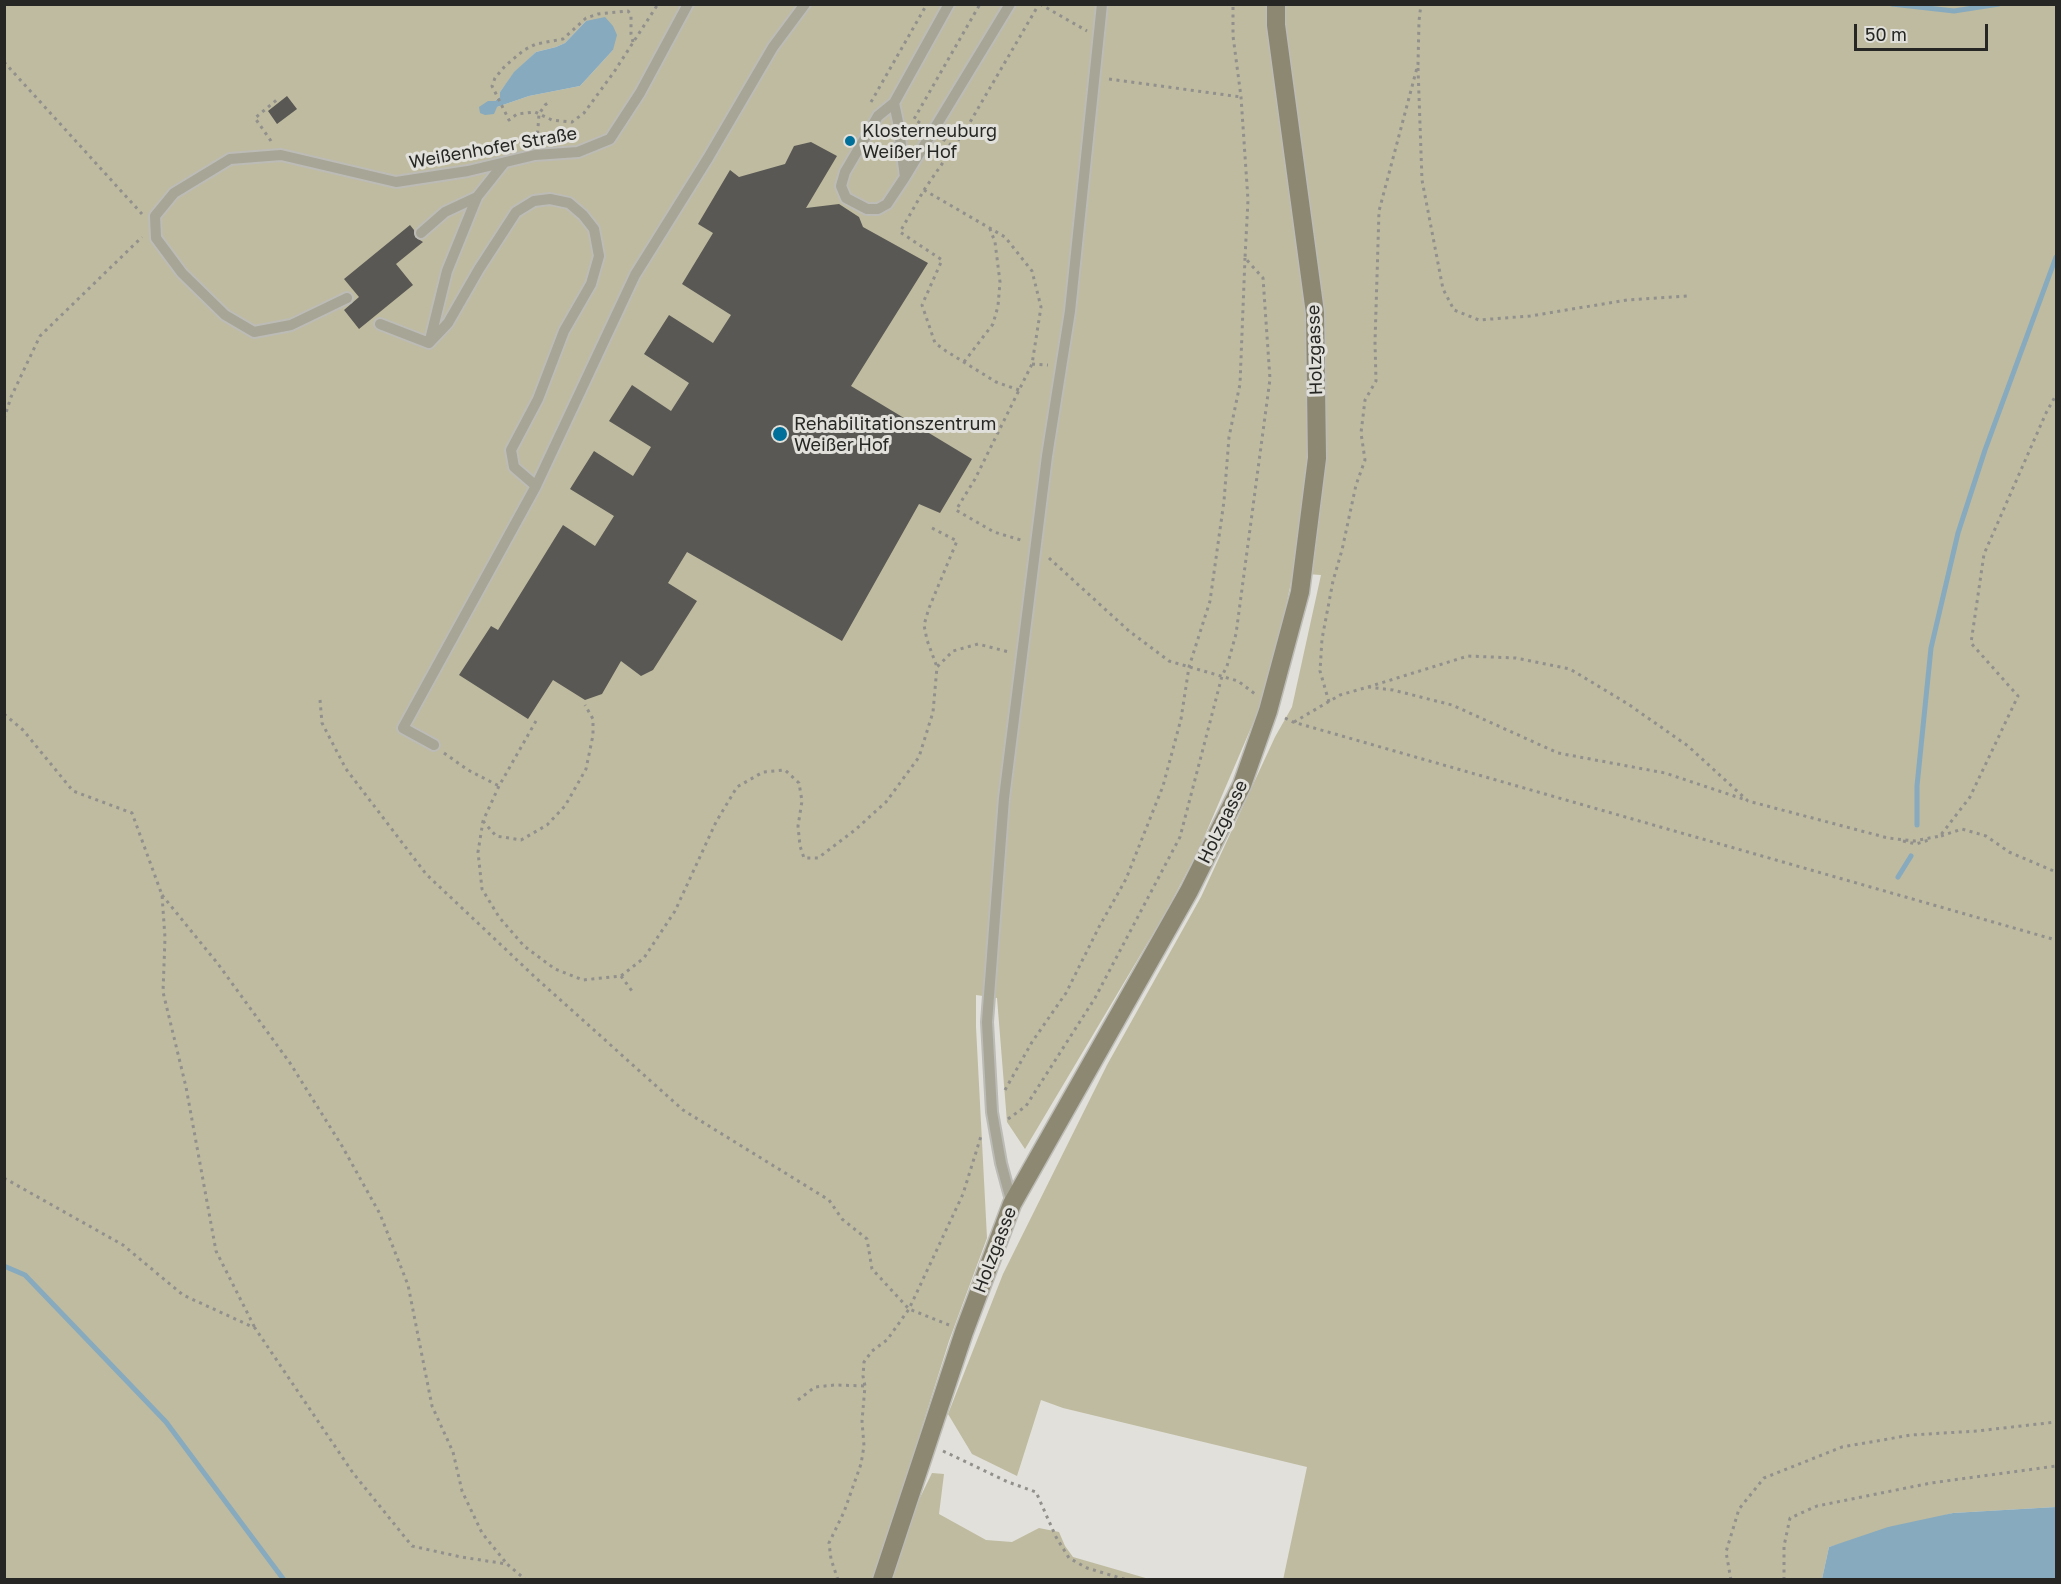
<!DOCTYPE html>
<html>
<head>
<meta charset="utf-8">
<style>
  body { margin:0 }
  #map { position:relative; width:2061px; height:1584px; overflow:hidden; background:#e1e0da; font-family:"Golos Text",sans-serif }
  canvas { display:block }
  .frame { position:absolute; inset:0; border:6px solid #262624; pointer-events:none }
  .scale { position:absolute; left:1854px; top:24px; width:134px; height:27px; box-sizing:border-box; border:3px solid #262624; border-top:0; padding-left:8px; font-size:18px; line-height:21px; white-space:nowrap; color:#262624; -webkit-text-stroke:4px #e1e0da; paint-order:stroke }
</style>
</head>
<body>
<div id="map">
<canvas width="2061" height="1584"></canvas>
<div class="frame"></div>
<div class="scale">50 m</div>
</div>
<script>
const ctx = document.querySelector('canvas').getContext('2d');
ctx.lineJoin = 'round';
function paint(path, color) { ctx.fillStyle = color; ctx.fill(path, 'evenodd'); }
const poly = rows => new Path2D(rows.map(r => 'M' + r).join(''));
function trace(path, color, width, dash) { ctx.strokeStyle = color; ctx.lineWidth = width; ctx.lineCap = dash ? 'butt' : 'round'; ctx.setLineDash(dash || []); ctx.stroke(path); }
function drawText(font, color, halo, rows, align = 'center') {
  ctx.font = font + ' "Golos Text",sans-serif'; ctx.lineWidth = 6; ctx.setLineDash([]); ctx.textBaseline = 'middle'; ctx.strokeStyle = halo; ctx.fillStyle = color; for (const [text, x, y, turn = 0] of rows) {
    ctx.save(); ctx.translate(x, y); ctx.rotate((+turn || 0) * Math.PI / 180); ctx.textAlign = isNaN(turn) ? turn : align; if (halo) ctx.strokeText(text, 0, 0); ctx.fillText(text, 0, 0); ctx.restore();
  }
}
const green = poly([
  [5,5,2056,5,2056,1507,1953,1513,1829,1547,1822,1579,1283,1580,1307,1467,1063,1408,1041,1400,1017,1476,972,1454,948,1414,1003,1274,1107,1065,1201,897,1275,737,1292,707,1321,575,1293,573,1269,686,1199,849,1166,912,1025,1149,1007,1122,997,998,976,995,976,1027,987,1238,949,1341,894,1516,910,1518,932,1473,944,1474,939,1514,986,1540,1012,1542,1039,1528,1059,1532,1065,1546,1073,1557,1149,1579,5,1580],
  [586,21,613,50,580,86,529,96,497,107,495,101,500,97,500,92,514,73,536,52,556,47,565,43]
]);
const water = poly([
  [605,17,613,26,617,35,613,50,580,86,529,96,497,107,494,114,485,115,480,113,479,107,488,101,495,101,500,97,500,92,514,72,536,52,556,47,565,43,586,21],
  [2056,1507,2056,1579,1822,1579,1829,1547,1888,1527,1953,1513]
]);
const stream = poly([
  [1892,4,1954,11,1999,4],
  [1917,825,1917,786,1931,648,1958,533,1985,450,2056,257],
  [1898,877,1911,856],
  [4,1266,25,1275,166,1422,284,1580]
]);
const building = poly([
  [287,96,297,109,277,124,268,111],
  [811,142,837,156,806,208,839,204,859,217,863,227,928,263,851,386,972,459,940,513,919,504,842,641,687,552,668,583,697,601,653,670,641,676,621,661,602,694,585,700,553,680,528,719,459,675,491,626,498,630,563,525,595,546,614,516,570,489,594,451,633,476,651,447,609,421,632,385,671,411,689,383,644,354,669,315,713,343,731,315,682,284,713,233,698,224,730,170,739,177,785,164,794,146],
  [410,225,414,230,415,237,423,242,396,264,413,285,359,329,344,310,359,297,344,279]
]);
const path = poly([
  [1040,4,1087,31],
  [633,42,631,34,631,15,628,11,598,14,586,18,563,39,536,44,524,50,505,66,495,78,492,86,509,120,517,114,535,112,552,120,572,122,584,113,614,72,658,4],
  [4,62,142,214],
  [1418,68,1422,180,1443,289,1454,310,1479,320,1530,316,1627,300,1687,296],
  [1109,79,1241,97],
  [871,102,927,4],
  [920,123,914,119,980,4],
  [943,139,954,147],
  [271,141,255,118,279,98],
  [537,141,539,114,545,105,551,101],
  [924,190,1005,237,1032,271,1041,307,1032,364,975,479,956,510,994,532,1024,541],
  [964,362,993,324,998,306,1000,282,995,242,990,229],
  [1032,364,1048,365],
  [1019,390,996,382,946,351,935,343,922,305,942,260,900,232,924,190,966,129,1039,4],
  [4,419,11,397,40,336,142,237],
  [932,528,957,541,929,608,924,625,927,640,937,667],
  [1049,558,1129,631,1169,661,1238,681,1255,694],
  [1368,687,1468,656,1516,658,1570,669,1628,704,1688,746,1748,801,1888,838,1914,841,1940,836,1970,797,2018,696,1971,643,1984,554,2046,413,2056,395],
  [320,700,322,723,346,769,426,874,536,978,683,1110,829,1200,842,1219,867,1239,872,1269,909,1309,949,1325],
  [1329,702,1320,671,1322,639,1333,581,1342,550,1356,485,1365,460,1361,433,1365,400,1376,381,1375,342,1379,211,1418,64,1419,21,1421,4],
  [4,714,23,730,73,791,132,813,162,895,165,938,163,992,186,1087,216,1251,255,1328],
  [1285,718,1293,722,2056,940],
  [536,721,499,786,483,821,478,852,482,889,499,917,524,946,555,969,583,980,621,976,644,958,675,911,716,822,737,787,763,772,785,770,799,783,802,801,798,826,800,846,804,858,818,858,855,830,886,802,919,757,933,712,937,667,953,651,978,644,1009,652],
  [1294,722,1340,695,1368,687,1393,690,1452,705,1558,753,1665,773,1746,800],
  [444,753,468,770,499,786],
  [483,821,496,836,521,840,547,825,565,806,586,769,593,735,593,719,585,705],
  [1941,836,1962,829,1986,836,2009,852,2056,872],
  [1903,841,1916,844,1929,840],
  [162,895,218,964,290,1063,342,1146,380,1214,408,1285,432,1406,453,1452,462,1491,482,1533,507,1564],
  [621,976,632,991],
  [1005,1090,1032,1042,1066,993,1099,927,1126,879,1163,786,1181,719,1189,667,1210,601,1224,501,1229,437,1240,384,1245,258],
  [1008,1119,1026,1106,1095,998,1180,837,1222,676,1227,666,1236,634,1270,379,1263,278,1245,258,1248,200,1241,97,1233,36,1233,4],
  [4,1178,123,1245,183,1295,255,1328,353,1473,412,1546,461,1557,507,1564,526,1580],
  [798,1400,815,1387,835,1385,865,1386],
  [943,1451,1008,1482,1036,1492,1056,1537,1069,1558,1087,1568,1127,1580],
  [838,1580,831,1559,829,1543,844,1512,861,1464,864,1446,862,1421,865,1386,863,1376,864,1362,872,1351,887,1340,909,1309,963,1194,981,1136],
  [1731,1580,1726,1552,1739,1509,1764,1478,1842,1447,1911,1435,1977,1431,2056,1422],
  [1784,1580,1784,1546,1790,1518,1817,1506,1931,1483,2056,1466]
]);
const lane = poly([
  [894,103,898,122,905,177,887,204,878,209,867,209,846,198,841,186,845,172,878,116,894,103,949,4],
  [905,177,1010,4],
  [421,233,445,212,477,197],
  [347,298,291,325,254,332,225,315,182,273,156,238,155,216,174,193,230,159,281,155,396,182,468,171,535,155,578,152,610,139,640,93,688,4],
  [380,324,429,343,448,323,479,269,516,212,534,201,550,199,569,203,583,215,594,229,599,256,591,284,564,331,538,399,511,450,514,467,536,486],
  [430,340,447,271,477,197,504,163],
  [434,745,403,728,536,486,635,275,708,158,773,47,805,4],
  [1012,1204,1001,1163,992,1112,987,1022,1004,798,1047,456,1070,311,1102,4]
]);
const secondary = poly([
  [882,1580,964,1332,1012,1204,1189,891,1242,785,1268,711,1300,592,1317,458,1315,313,1276,25,1276,4]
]);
const markers = [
  [850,141,6,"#00709b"],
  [780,434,8,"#00709b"]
];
const poiNames = [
  ["Klosterneuburg",862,131],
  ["Weißer Hof",862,152],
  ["Rehabilitationszentrum",794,424],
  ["Weißer Hof",794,445]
];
const streetNames = [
  ["Weißenhofer Straße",493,148,-10],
  ["Holzgasse",1315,350,-92],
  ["Holzgasse",1223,822,-64],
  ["Holzgasse",995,1250,-69]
];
paint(green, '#bfbba0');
paint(water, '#87aabe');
trace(stream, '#87aabe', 5);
paint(building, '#595854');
trace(lane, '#bcbbb6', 14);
trace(secondary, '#bcbbb6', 21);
trace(path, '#91908c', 3, [3, 4.5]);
trace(lane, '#a7a596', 10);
trace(secondary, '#8c8872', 18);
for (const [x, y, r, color] of markers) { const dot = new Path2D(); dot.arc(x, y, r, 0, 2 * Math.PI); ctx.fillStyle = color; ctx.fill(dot); trace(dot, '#e1e0da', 2); }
drawText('18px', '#262624', '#e1e0da', poiNames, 'left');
drawText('18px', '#262624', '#e1e0da', streetNames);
</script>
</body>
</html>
